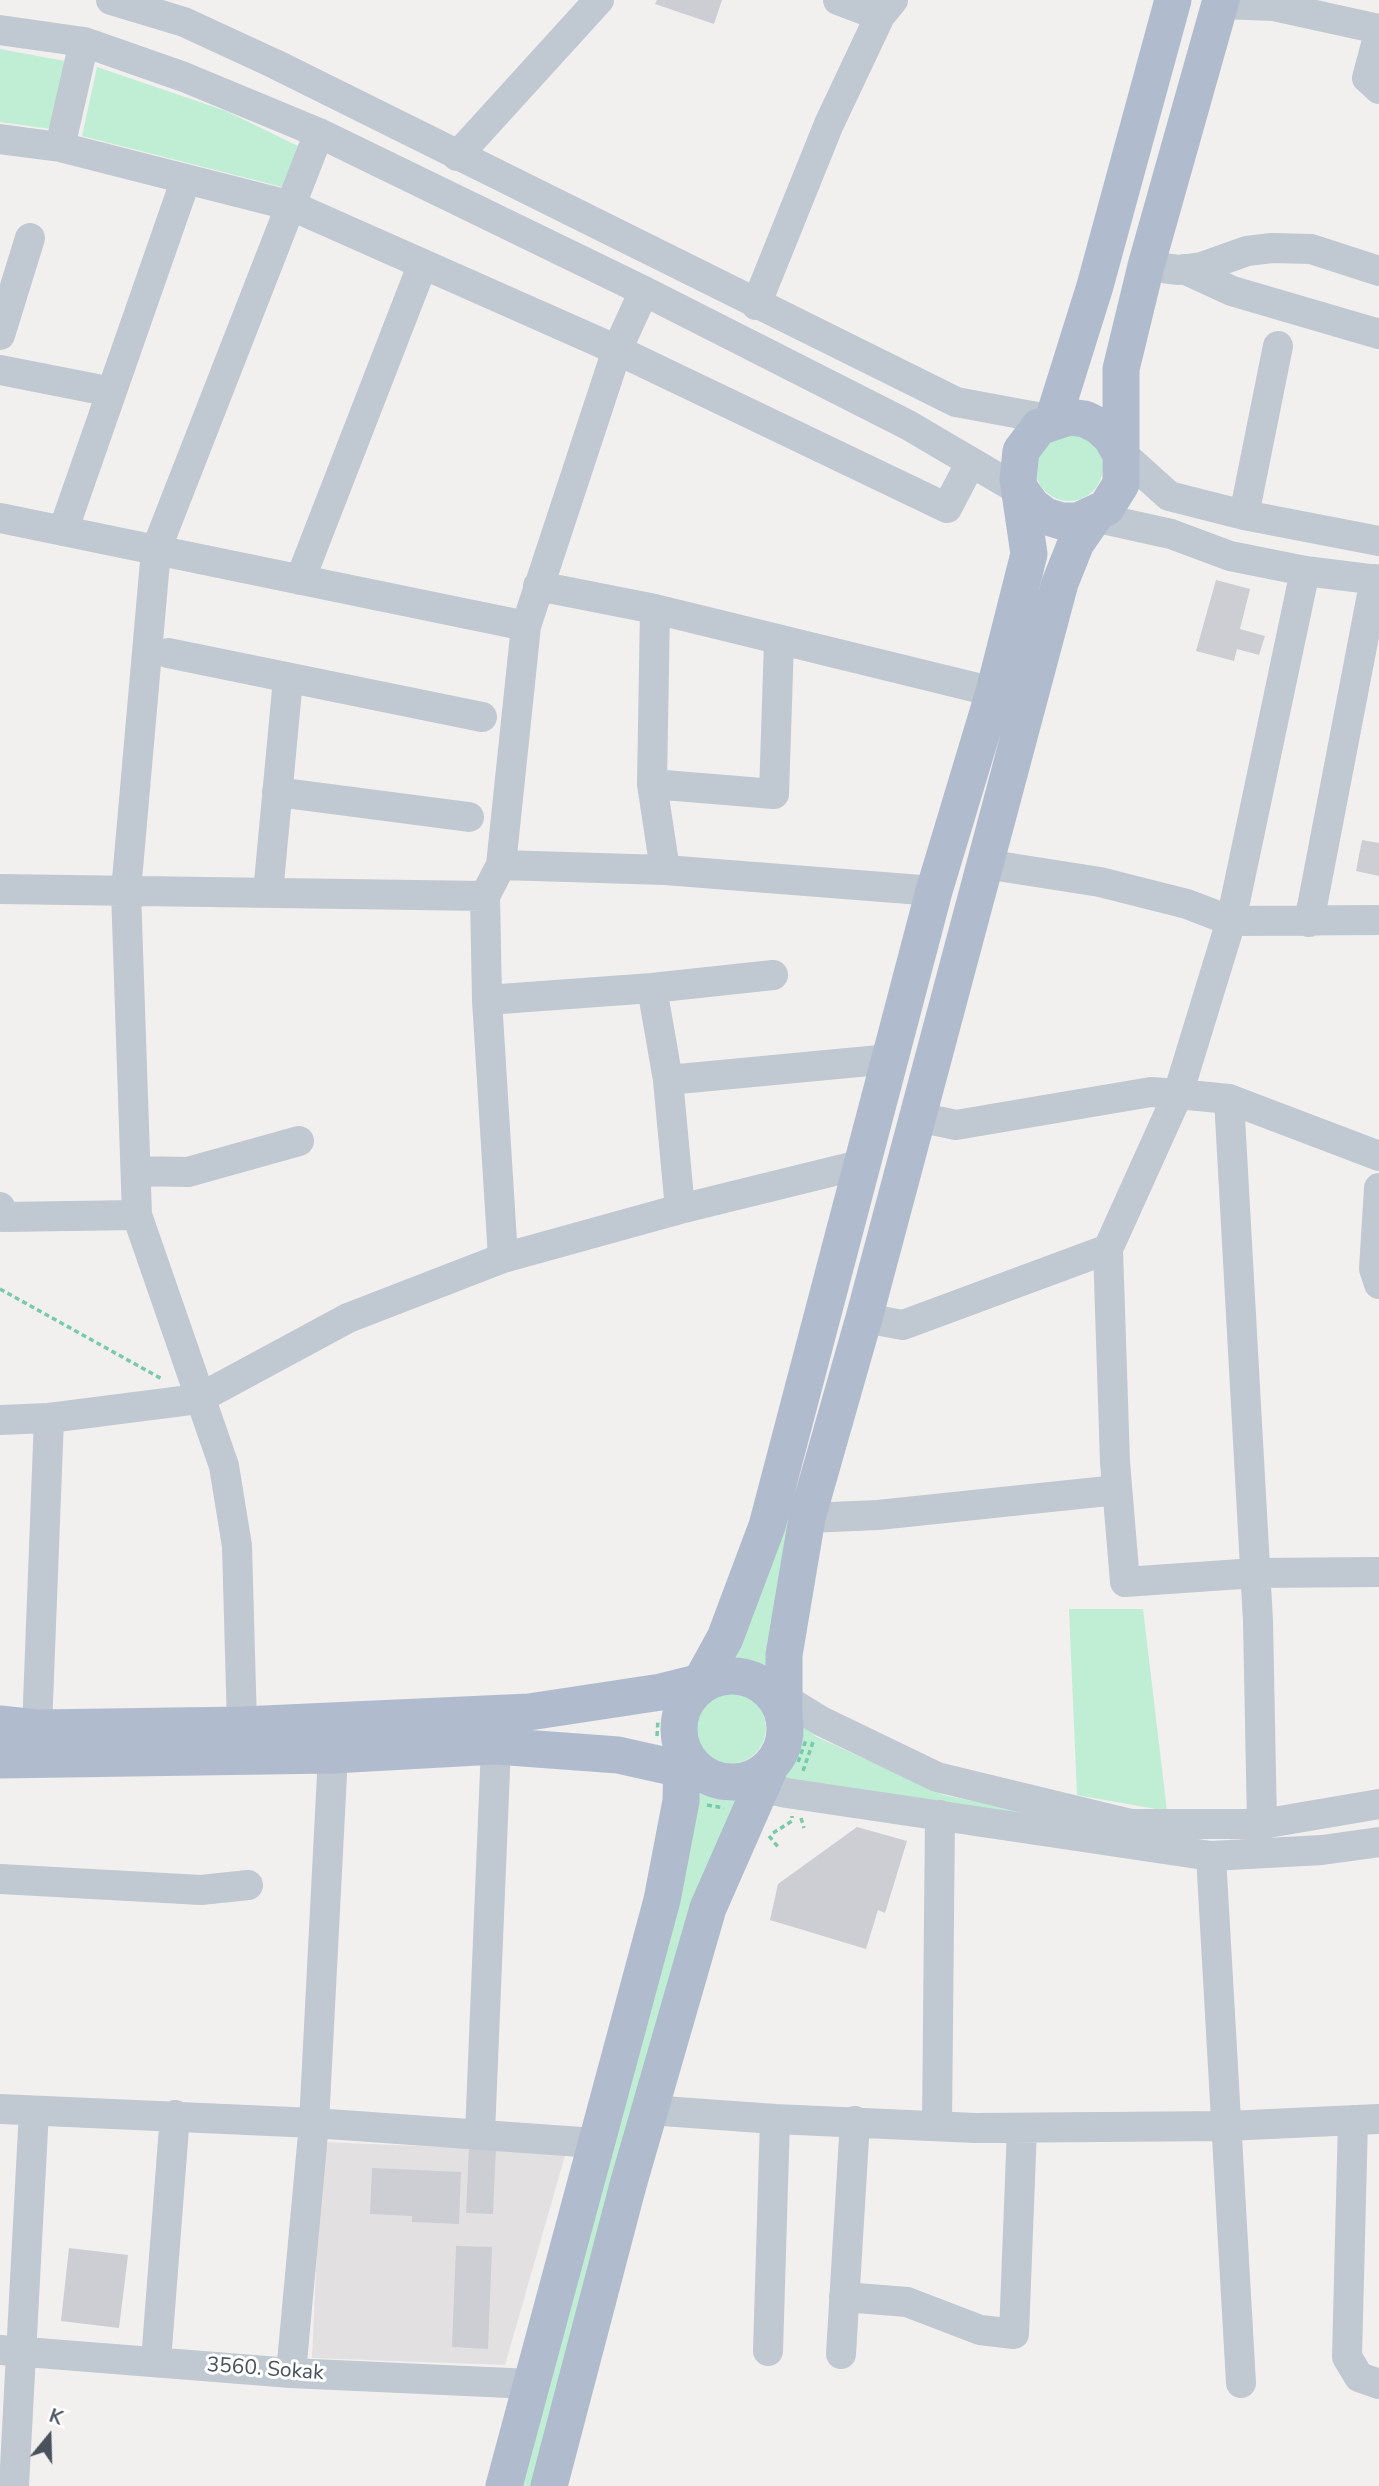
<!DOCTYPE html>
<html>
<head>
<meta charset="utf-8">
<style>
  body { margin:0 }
  #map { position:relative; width:1379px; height:2486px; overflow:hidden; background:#f2efef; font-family:"Nunito Sans",sans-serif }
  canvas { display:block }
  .north { position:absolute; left:14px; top:2402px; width:70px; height:70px; -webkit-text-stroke:5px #fff; paint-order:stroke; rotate:19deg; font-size:19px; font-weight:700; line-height:28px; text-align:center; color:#48515c }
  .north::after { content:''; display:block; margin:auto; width:24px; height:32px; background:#48515c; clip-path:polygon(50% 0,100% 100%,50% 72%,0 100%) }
</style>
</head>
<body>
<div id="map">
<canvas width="1379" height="2486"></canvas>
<div class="north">K</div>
</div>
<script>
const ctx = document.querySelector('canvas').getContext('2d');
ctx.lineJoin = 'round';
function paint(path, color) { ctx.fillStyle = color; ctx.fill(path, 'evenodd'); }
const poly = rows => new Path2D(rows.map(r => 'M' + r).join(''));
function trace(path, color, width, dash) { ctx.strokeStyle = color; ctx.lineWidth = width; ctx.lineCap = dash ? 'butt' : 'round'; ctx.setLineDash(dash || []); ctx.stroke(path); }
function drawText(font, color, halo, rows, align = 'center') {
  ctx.font = font + ' "Nunito Sans",sans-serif'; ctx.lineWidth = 6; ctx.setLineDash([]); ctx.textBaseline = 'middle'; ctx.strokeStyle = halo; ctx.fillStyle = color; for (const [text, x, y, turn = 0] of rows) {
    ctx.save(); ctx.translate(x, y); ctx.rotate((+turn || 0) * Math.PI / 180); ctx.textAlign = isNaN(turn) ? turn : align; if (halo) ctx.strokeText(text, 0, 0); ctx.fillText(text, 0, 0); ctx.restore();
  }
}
const education = poly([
  [322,2142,566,2152,505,2365,312,2358]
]);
const green = poly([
  [0,49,70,62,51,129,0,122],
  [97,67,226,111,302,148,286,188,82,136],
  '1035 467a34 34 0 1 1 68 0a34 34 0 1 1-68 0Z',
  [788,1486,797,1488,771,1674,750,1663,727,1662],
  [1069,1609,1143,1609,1167,1811,1077,1795],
  '694 1728a36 36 0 1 1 72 0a36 36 0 1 1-72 0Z',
  [804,1726,815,1736,944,1795,1127,1833,785,1780],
  [693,1786,715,1796,740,1799,536,2486,517,2486]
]);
const building = poly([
  [657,0,722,0,714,24,655,4],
  [1216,580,1250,589,1240,629,1265,636,1259,655,1237,649,1234,661,1196,651],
  [1362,840,1379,843,1379,876,1356,871],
  [857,1827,907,1841,885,1913,878,1910,866,1949,770,1920,778,1884],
  [469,2146,496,2147,493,2214,466,2213],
  [372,2168,461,2172,459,2224,412,2222,412,2216,370,2214],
  [456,2246,492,2247,488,2349,452,2347],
  [69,2248,128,2255,119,2328,61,2321]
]);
const path = poly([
  [0,1289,162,1379],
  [657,1736,658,1719],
  [798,1762,806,1740],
  [803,1771,813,1742],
  [707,1805,724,1808],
  [801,1818,804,1828],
  [773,1833,792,1821,792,1816],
  [769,1836,779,1848]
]);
const minor = poly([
  [111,0,184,22,275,64,956,402,1053,420],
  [838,0,880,16],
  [1220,4,1274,6,1379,29],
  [0,30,84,42,184,77,319,133,644,291,908,425,1022,492],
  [1379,33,1367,78,1379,89],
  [0,139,60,147,292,206,617,350,947,508,971,462],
  [60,147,84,42],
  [457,156,599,0],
  [1146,266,1179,270,1202,267,1247,251,1272,248,1311,249,1379,271],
  [1184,269,1232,291,1379,334],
  [756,305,829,124,880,16,893,0],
  [0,335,30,238],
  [0,370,102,390],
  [1119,451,1169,496,1244,515,1379,541],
  [1244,515,1278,346],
  [1094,517,1171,534,1230,556,1305,571,1379,580],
  [0,518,526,626],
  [63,531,186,179],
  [300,580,422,266],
  [538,586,655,609,994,692],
  [655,609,652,784,665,870],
  [168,653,482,717],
  [652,784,774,794,779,642],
  [277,792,469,817],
  [985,864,1100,882,1187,904,1231,921,1379,920],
  [501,865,665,870,934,891],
  [0,889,485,896],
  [268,893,288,679],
  [1309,922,1375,579],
  [652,988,668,1080,680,1209],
  [487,1000,652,988,773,975],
  [668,1080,890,1059],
  [1229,1099,1258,1621,1262,1824],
  [918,1117,956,1125,1151,1092,1178,1094,1229,1099,1379,1156],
  [136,1171,188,1172,299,1141],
  [1379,1188,1374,1269,1379,1284],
  [0,1207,3,1217,137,1215],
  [1108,1249,1178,1094,1231,921,1305,571],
  [503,1258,487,1000,485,896,501,865,526,626,617,350,644,291],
  [864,1318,903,1325,1108,1249,1115,1462,1125,1582,1255,1573,1379,1572],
  [0,1420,49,1418,198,1399,348,1318,503,1258,680,1209,863,1164],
  [807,1518,878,1515,1117,1490],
  [764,1686,821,1721,937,1777,1131,1824,1262,1824,1379,1804],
  [242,1725,237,1546,224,1466,137,1215,126,891,156,550,319,133],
  [37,1728,49,1418],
  [737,1782,787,1793,1211,1856,1322,1850,1379,1842],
  [1211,1856,1241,2383],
  [0,1879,201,1890,248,1885],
  [0,2109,314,2123,595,2143],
  [649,2110,775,2119,975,2128,1227,2126,1379,2119],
  [1353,2120,1347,2357,1359,2377,1379,2384],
  [937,2126,940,1815],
  [480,2134,496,1746],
  [844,2297,907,2302,980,2330,1014,2334,1022,2128],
  [0,2350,291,2373,531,2384],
  [768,2351,775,2119],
  [841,2354,855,2121],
  [156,2361,175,2115],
  [291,2373,314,2123,333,1755],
  [14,2486,34,2111]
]);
const major = poly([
  [1053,420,1095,286,1173,0],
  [1022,492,1032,506,1045,516,1061,521,1078,521,1106,508,1121,484,1121,369,1146,266,1221,0],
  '679 1729a53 53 0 1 1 106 0a53 53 0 1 1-106 0Z',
  [698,1687,725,1638,767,1526,934,891,994,692,1029,554,1018,479,1021,451,1039,427,1069,417,1085,419,1099,426,1111,437,1119,451],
  [784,1716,784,1655,807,1518,864,1318,1060,583,1076,543,1094,517],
  [0,1724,37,1728,242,1725,529,1712,661,1692,713,1679],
  [0,1760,333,1755,496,1746,618,1755,703,1774],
  [504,2486,662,1900,681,1801,682,1749],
  [549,2486,628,2185,708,1908,770,1767]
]);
const streetNames = [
  ["3560. Sokak",265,2370,4]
];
paint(education, '#e3e0e1');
paint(green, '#bfeed5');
paint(building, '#ccced4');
trace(path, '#78cba9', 3.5, [5, 3.5]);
trace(minor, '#c0c8d1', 30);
trace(major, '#b0bccd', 37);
drawText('21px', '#48515c', '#fff', streetNames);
</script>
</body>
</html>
